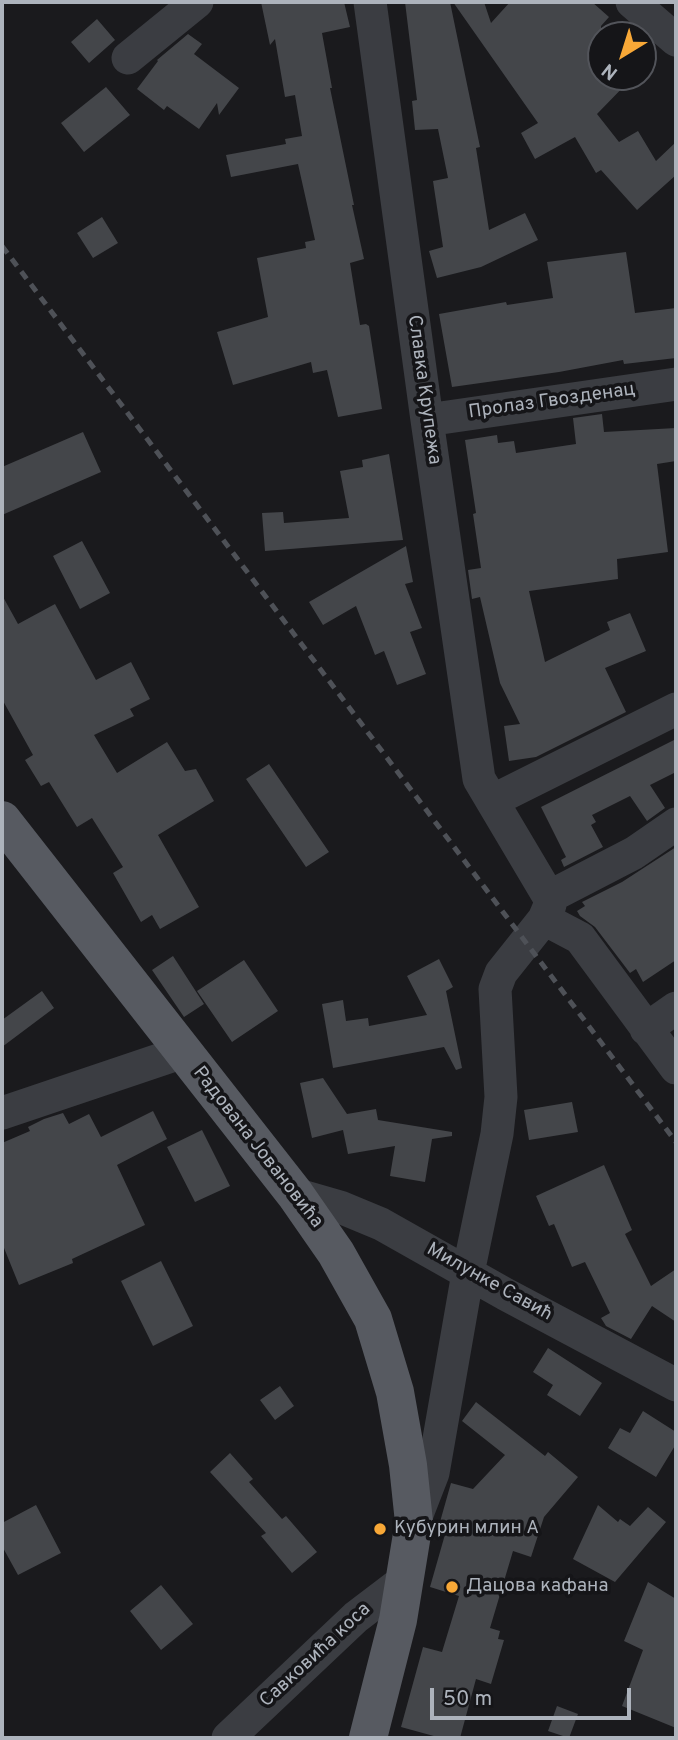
<!DOCTYPE html>
<html>
<head>
<meta charset="utf-8">
<style>
  body { margin:0 }
  #map { position:relative; width:678px; height:1740px; overflow:hidden; background:#1a1a1d; font-family:Overpass,sans-serif }
  canvas { display:block }
  .frame { position:absolute; inset:0; border:4px solid #adb3bc; pointer-events:none }
  .north { position:absolute; left:587px; top:21px; width:70px; height:70px; box-sizing:border-box; background:#151518; border:2px solid #52545a; border-radius:50%; rotate:218deg; font-size:19px; font-weight:700; line-height:28px; text-align:center; color:#adb3bc }
  .north::after { content:''; display:block; margin:auto; width:24px; height:32px; background:#f8a837; clip-path:polygon(50% 0,100% 100%,50% 72%,0 100%) }
  .scale { position:absolute; left:430px; top:1688px; width:201px; height:32px; box-sizing:border-box; border:4px solid #adb3bc; border-top:0; padding-left:9px; font-size:21px; line-height:24px; white-space:nowrap; color:#adb3bc; -webkit-text-stroke:5px #151518; paint-order:stroke }
</style>
</head>
<body>
<div id="map">
<canvas width="678" height="1740"></canvas>
<div class="frame"></div>
<div class="north">N</div>
<div class="scale">50 m</div>
</div>
<script>
const ctx = document.querySelector('canvas').getContext('2d');
ctx.lineJoin = 'round';
function paint(path, color) { ctx.fillStyle = color; ctx.fill(path, 'evenodd'); }
const poly = rows => new Path2D(rows.map(r => 'M' + r).join(''));
function trace(path, color, width, dash) { ctx.strokeStyle = color; ctx.lineWidth = width; ctx.lineCap = dash ? 'butt' : 'round'; ctx.setLineDash(dash || []); ctx.stroke(path); }
function drawText(font, color, halo, rows, align = 'center') {
  ctx.font = font + ' Overpass,sans-serif'; ctx.lineWidth = 7; ctx.setLineDash([]); ctx.textBaseline = 'middle'; ctx.strokeStyle = halo; ctx.fillStyle = color; for (const [text, x, y, turn = 0] of rows) {
    ctx.save(); ctx.translate(x, y); ctx.rotate((+turn || 0) * Math.PI / 180); ctx.textAlign = isNaN(turn) ? turn : align; if (halo) ctx.strokeText(text, 0, 0); ctx.fillText(text, 0, 0); ctx.restore();
  }
}
const building = poly([
  [261,2,344,2,350,27,322,33,332,88,330,88,354,205,352,205,364,259,350,263,360,325,366,324,369,326,382,409,338,417,327,370,313,373,311,362,233,385,217,332,268,317,257,258,306,248,305,242,315,240,298,164,231,177,226,155,286,144,285,139,302,136,295,95,285,97,275,39,270,45],
  [405,2,450,2,480,147,476,148,489,230,525,213,538,240,481,267,437,278,429,251,443,247,433,181,448,178,438,129,415,130,412,101,417,100],
  [453,2,484,2,491,23,510,2,592,2,609,17,601,26,601,77,633,77,597,114,619,142,638,131,656,161,676,142,676,175,637,210,601,170,596,173,575,137,535,159,521,133,538,123],
  [97,19,115,40,89,63,71,42],
  [188,34,202,44,194,54,239,88,219,115,217,103,199,129,167,106,164,110,137,89,158,61,157,60],
  [106,87,130,115,84,152,61,123],
  [102,217,118,243,93,258,77,233],
  [626,252,635,313,676,308,676,358,624,364,623,360,559,372,452,387,439,314,506,302,507,305,553,298,547,262],
  [602,414,604,432,676,428,676,461,657,464,668,552,617,559,618,579,529,591,545,662,610,630,607,622,630,613,646,651,605,668,626,712,536,757,509,761,504,726,520,724,500,683,480,597,472,599,468,570,481,568,473,514,476,513,465,440,497,435,498,443,514,441,516,453,576,444,573,418],
  [83,432,101,472,2,515,2,467],
  [389,454,403,540,265,551,262,513,283,512,284,523,349,518,340,471,363,467,362,460],
  [82,541,110,593,80,609,53,556],
  [406,546,413,582,405,584,422,628,410,632,426,674,397,685,384,651,375,655,356,606,323,625,309,602],
  [2,595,18,624,55,604,96,680,131,662,150,699,130,709,134,716,94,735,117,773,167,742,185,771,196,769,214,801,158,835,199,907,160,929,152,915,141,922,113,873,123,867,92,818,77,827,49,782,41,786,25,760,33,755,2,699],
  [676,739,676,772,650,785,665,808,647,821,630,796,592,815,596,822,591,825,603,847,564,867,561,860,566,857,541,807],
  [269,764,329,852,306,867,246,779],
  [676,847,676,960,643,982,636,969,630,973,595,927,580,916,577,911,585,906,582,902,622,882],
  [173,956,204,1004,184,1017,152,970],
  [439,959,453,987,446,991,462,1068,456,1070,444,1047,333,1068,322,1004,343,1000,346,1021,368,1018,369,1026,427,1015,407,976],
  [244,960,278,1011,232,1042,197,991],
  [42,991,54,1008,2,1047,2,1020],
  [323,1078,347,1114,376,1109,378,1120,452,1132,452,1136,432,1139,425,1182,390,1176,395,1146,348,1154,343,1130,312,1138,300,1083],
  [572,1102,578,1132,529,1140,524,1110],
  [153,1111,167,1139,117,1165,145,1225,72,1259,73,1263,19,1285,2,1243,2,1143,30,1131,28,1127,44,1119,63,1113,69,1124,89,1114,101,1137],
  [202,1130,230,1186,195,1202,167,1147],
  [604,1165,632,1230,625,1234,651,1286,676,1269,676,1322,652,1306,631,1339,606,1326,601,1318,610,1313,585,1262,572,1267,554,1224,549,1226,536,1196],
  [161,1261,193,1326,153,1346,121,1281],
  [548,1348,602,1383,580,1416,547,1395,553,1385,533,1372],
  [280,1386,294,1406,275,1420,260,1400],
  [476,1402,545,1456,548,1452,578,1477,544,1517,531,1557,513,1551,490,1628,500,1631,498,1639,504,1640,491,1684,476,1679,460,1738,441,1738,401,1727,423,1647,442,1652,459,1596,430,1587,446,1531,438,1529,451,1483,473,1489,505,1455,462,1421],
  [643,1411,676,1432,676,1444,656,1477,608,1448,620,1428,630,1433],
  [230,1453,253,1479,249,1482,282,1519,286,1516,317,1552,292,1573,261,1536,266,1533,210,1472],
  [36,1505,61,1553,18,1575,2,1546,2,1523],
  [598,1505,618,1522,620,1519,630,1526,648,1507,666,1522,615,1582,573,1559],
  [648,1582,676,1599,676,1728,622,1706,643,1650,624,1641],
  [161,1585,193,1624,161,1650,130,1611],
  [557,1706,578,1714,569,1738,548,1731]
]);
const minor = poly([
  [370,2,427,420,479,779,549,897,550,905,544,919,501,973,495,989,501,1097,497,1134,468,1273,433,1473,414,1522],
  [632,2,676,40],
  [128,58,197,2],
  [427,420,676,384],
  [492,801,676,709],
  [549,897,634,853,676,824],
  [544,919,580,938,676,1068],
  [646,1029,676,1008],
  [2,1113,183,1052],
  [295,1194,340,1207,381,1224,505,1294,676,1385],
  [228,1738,356,1617,406,1579]
]);
const major = poly([
  [2,820,295,1194,336,1253,373,1319,395,1392,408,1465,414,1522,398,1620,368,1738]
]);
const rail = poly([
  [2,246,676,1142]
]);
const markers = [
  [380,1529,7,"#f8a837"],
  [452,1587,7,"#f8a837"]
];
const streetNames = [
  ["Славка Крупежа",423,390,82],
  ["Пролаз Гвозденац",552,402,-8],
  ["Радована Јовановића",257,1148,52],
  ["Милунке Савић",489,1283,29],
  ["Савковића коса",316,1656,-43]
];
const poiNames = [
  ["Кубурин млин А",394,1529],
  ["Дацова кафана",466,1587]
];
paint(building, '#44464a');
trace(minor, '#3b3d42', 33);
trace(major, '#575a61', 38);
trace(rail, '#4e5157', 5, [9, 7]);
for (const [x, y, r, color] of markers) { const dot = new Path2D(); dot.arc(x, y, r, 0, 2 * Math.PI); ctx.fillStyle = color; ctx.fill(dot); trace(dot, '#151518', 2.5); }
drawText('19px', '#adb3bc', '#151518', streetNames);
drawText('19px', '#adb3bc', '#151518', poiNames, 'left');
</script>
</body>
</html>
